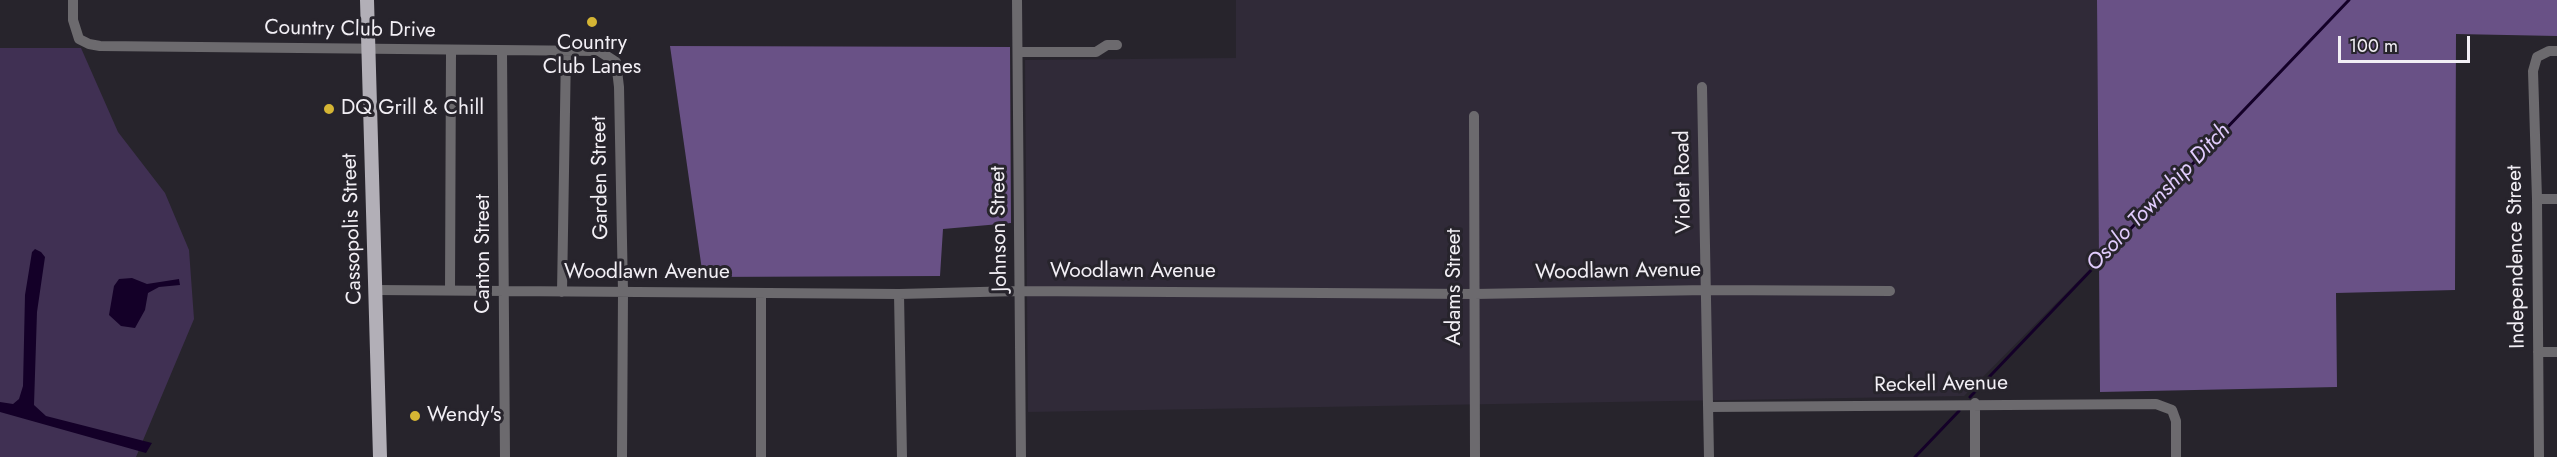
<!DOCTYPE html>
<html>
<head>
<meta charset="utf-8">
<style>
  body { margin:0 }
  #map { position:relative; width:2557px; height:457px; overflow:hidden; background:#27242c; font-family:Jost,sans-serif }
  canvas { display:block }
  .scale { position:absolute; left:2338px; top:36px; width:132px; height:27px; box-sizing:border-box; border:3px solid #f2eff5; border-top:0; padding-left:8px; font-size:18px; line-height:21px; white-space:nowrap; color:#f2eff5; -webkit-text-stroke:4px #27242c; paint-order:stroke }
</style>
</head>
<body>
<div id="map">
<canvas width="2557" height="457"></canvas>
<div class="scale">100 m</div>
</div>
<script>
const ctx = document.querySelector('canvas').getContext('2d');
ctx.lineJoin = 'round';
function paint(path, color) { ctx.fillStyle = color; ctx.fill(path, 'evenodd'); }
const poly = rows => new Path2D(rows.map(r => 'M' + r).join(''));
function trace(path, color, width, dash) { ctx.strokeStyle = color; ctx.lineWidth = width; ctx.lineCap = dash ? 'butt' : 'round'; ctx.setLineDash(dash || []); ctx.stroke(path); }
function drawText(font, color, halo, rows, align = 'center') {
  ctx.font = font + ' Jost,sans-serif'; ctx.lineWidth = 6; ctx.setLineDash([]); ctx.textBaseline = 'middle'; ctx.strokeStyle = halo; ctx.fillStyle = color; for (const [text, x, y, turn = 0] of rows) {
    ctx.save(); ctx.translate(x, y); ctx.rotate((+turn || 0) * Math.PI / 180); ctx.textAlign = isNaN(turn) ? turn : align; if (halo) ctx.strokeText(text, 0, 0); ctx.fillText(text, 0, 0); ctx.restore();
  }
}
const built = poly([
  [1236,0,2097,0,2099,260,1964,396,1028,412,1025,60,1236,58]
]);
const green = poly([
  [0,48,81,48,118,132,165,193,189,250,194,319,136,457,0,457]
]);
const forest = poly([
  [2097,0,2557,0,2557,36,2456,34,2455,290,2336,293,2337,387,2100,392],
  [670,46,1010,47,1011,223,943,229,940,276,703,277]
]);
const water = poly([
  [35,249,41,252,45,257,37,312,34,405,46,416,152,443,146,453,0,412,0,402,13,404,19,399,23,386,25,295,32,252],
  [132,278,147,284,179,279,180,285,159,287,148,293,145,310,135,328,121,326,109,315,114,286,119,279]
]);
const stream = poly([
  [1970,397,2349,0],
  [1915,457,1959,411]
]);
const minor = poly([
  [73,0,73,20,79,39,89,44,100,46,599,51,616,62,619,87,623,292,622,457],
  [1017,0,1021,457],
  [502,51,505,457],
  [1018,52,1096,52,1107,45,1117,45],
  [1702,87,1709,457],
  [1474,116,1475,457],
  [2537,199,2557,199],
  [376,290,899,294,1020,291,1474,294,1707,290,1890,291],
  [450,290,451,51],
  [562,292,566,51],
  [761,293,761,457],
  [899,294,902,457],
  [2538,352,2557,352],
  [1709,407,2156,404,2172,410,2176,421,2176,457],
  [1975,457,1975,403],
  [2539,457,2537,199,2533,71,2537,57,2549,51,2557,51]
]);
const major = poly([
  [367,0,380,457]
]);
const markers = [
  [592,22,6,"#d5b534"],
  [329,109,6,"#d5b534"],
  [415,416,6,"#d5b534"]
];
const streetNames = [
  ["Country Club Drive",350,30,1],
  ["Garden Street",601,178,-91],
  ["Violet Road",1684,182,-91],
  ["Cassopolis Street",353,229,-92],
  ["Johnson Street",1000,229,-91],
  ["Canton Street",484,254,-90],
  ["Independence Street",2517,257,-91],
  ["Woodlawn Avenue",1133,272],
  ["Woodlawn Avenue",1618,272,-1],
  ["Woodlawn Avenue",647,273],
  ["Adams Street",1455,287,-90],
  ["Reckell Avenue",1941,385,-1]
];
const poiNames = [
  ["Country",592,44,"center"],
  ["Club Lanes",592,68,"center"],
  ["DQ Grill & Chill",341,109],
  ["Wendy's",427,416]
];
const waterNames = [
  ["Osolo Township Ditch",2159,198,-46]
];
paint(built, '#302a38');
paint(green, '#403053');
paint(forest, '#695186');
paint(water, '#140028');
trace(stream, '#140028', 3);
trace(minor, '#6c6a6e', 10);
trace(major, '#b2afb7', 14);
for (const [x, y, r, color] of markers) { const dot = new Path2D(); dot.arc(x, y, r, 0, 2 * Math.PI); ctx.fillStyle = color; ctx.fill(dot); trace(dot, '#27242c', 2); }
drawText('21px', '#f2eff5', '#27242c', streetNames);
drawText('21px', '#f2eff5', '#27242c', poiNames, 'left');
drawText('italic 22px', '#e1ccfd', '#27242c', waterNames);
</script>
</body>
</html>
